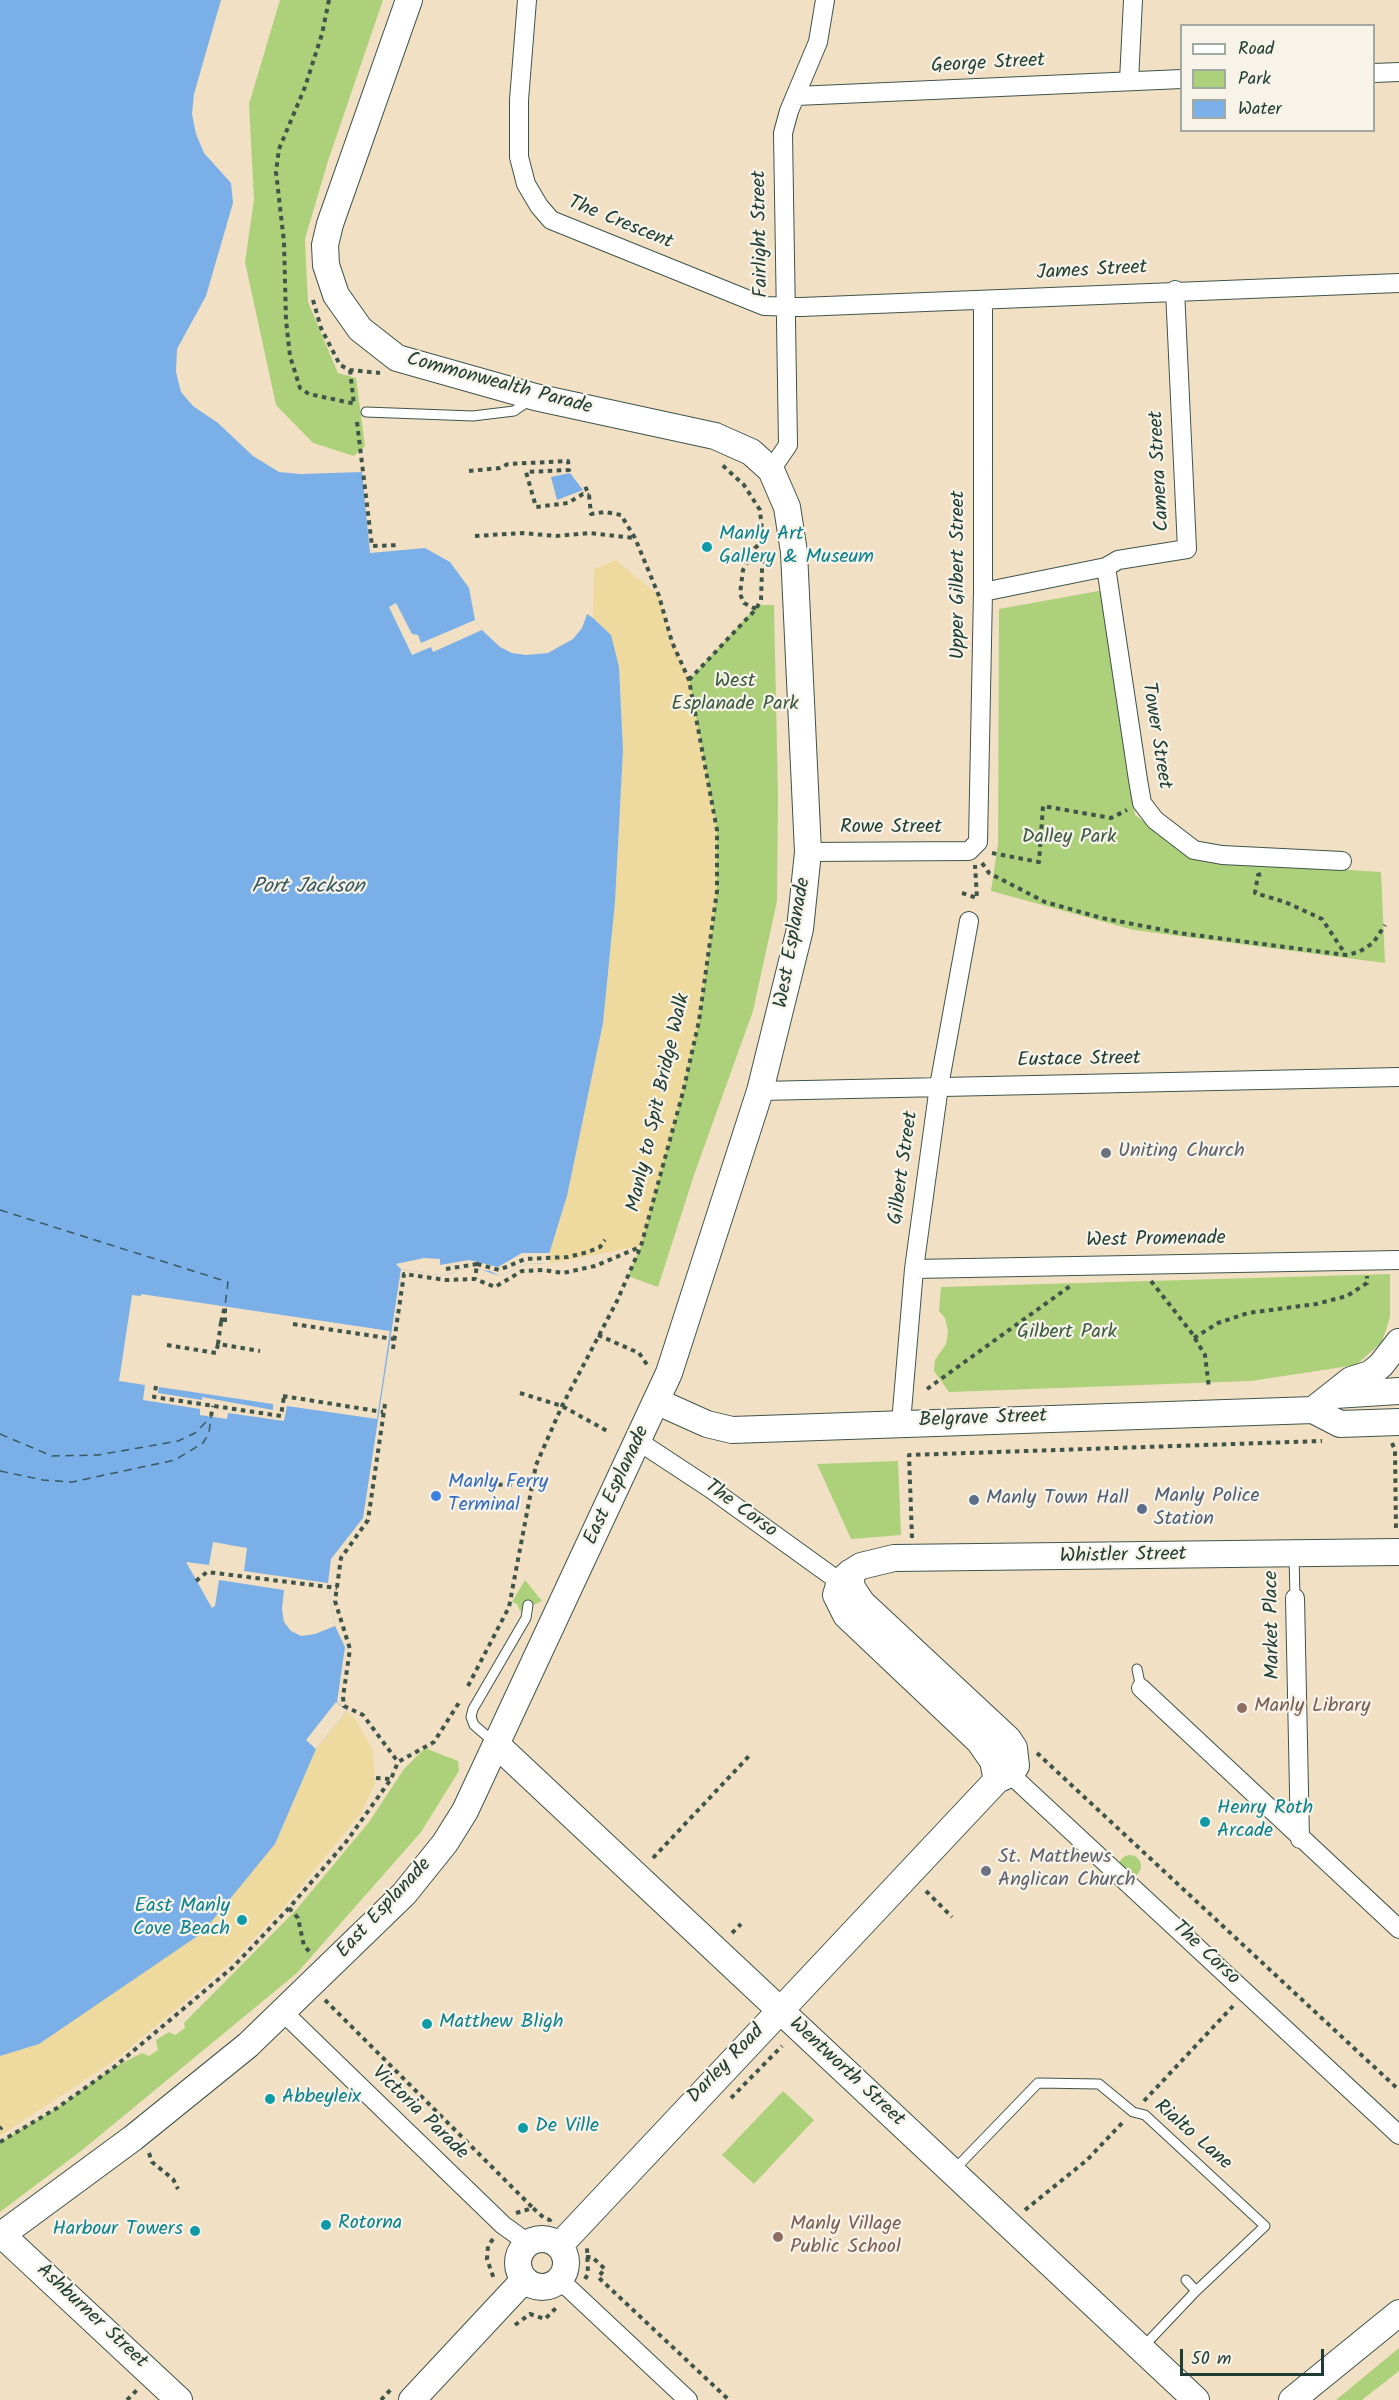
<!DOCTYPE html>
<html>
<head>
<meta charset="utf-8">
<style>
  body { margin:0 }
  #map { position:relative; width:1399px; height:2400px; overflow:hidden; background:#f2e0c4; font-family:Kalam,sans-serif }
  canvas { display:block }
  .legend { position:absolute; left:1180px; top:24px; width:195px; height:108px; box-sizing:border-box; background:#f7f3e8; border:2px solid #a1aaa0; margin:0; padding:8px 10px; list-style:none; font-size:18px; color:#1f3d34 }
  .legend li { display:flex; align-items:center; gap:12px; height:30px }
  .legend b { width:30px; border:2px solid #a1aaa0 }
  .scale { position:absolute; left:1180px; top:2349px; width:144px; height:27px; box-sizing:border-box; border:3px solid #1f3d34; border-top:0; padding-left:8px; font-size:18px; line-height:21px; white-space:nowrap; color:#1f3d34; -webkit-text-stroke:4px #f7f3e8; paint-order:stroke }
</style>
</head>
<body>
<div id="map">
<canvas width="1399" height="2400"></canvas>
<ul class="legend">
<li><b style="height:8px;background:#fff"></b>Road</li>
<li><b style="height:16px;background:#add17a"></b>Park</li>
<li><b style="height:16px;background:#7bafe8"></b>Water</li>
</ul>
<div class="scale">50 m</div>
</div>
<script>
const ctx = document.querySelector('canvas').getContext('2d');
ctx.lineJoin = 'round';
function paint(path, color) { ctx.fillStyle = color; ctx.fill(path, 'evenodd'); }
const poly = rows => new Path2D(rows.map(r => 'M' + r).join(''));
function trace(path, color, width, dash) { ctx.strokeStyle = color; ctx.lineWidth = width; ctx.lineCap = dash ? 'butt' : 'round'; ctx.setLineDash(dash || []); ctx.stroke(path); }
function drawText(font, color, halo, rows, align = 'center') {
  ctx.font = font + ' Kalam,sans-serif'; ctx.lineWidth = 4.5; ctx.setLineDash([]); ctx.textBaseline = 'middle'; ctx.strokeStyle = halo; ctx.fillStyle = color; for (const [text, x, y, turn = 0] of rows) {
    ctx.save(); ctx.translate(x, y); ctx.rotate((+turn || 0) * Math.PI / 180); ctx.textAlign = isNaN(turn) ? turn : align; if (halo) ctx.strokeText(text, 0, 0); ctx.fillText(text, 0, 0); ctx.restore();
  }
}
const green = poly([
  [280,0,383,0,328,161,305,239,308,302,338,373,356,378,365,446,354,456,313,443,276,405,245,262,254,200,249,104],
  [1104,590,1135,815,1195,860,1381,872,1385,963,1134,930,991,891,998,844,999,609],
  [758,605,774,605,778,797,777,901,753,1011,694,1175,658,1287,628,1276,641,1246,699,1021,717,891,717,830,689,680],
  [1390,1274,1390,1317,1382,1342,1356,1365,1251,1381,949,1392,934,1371,935,1360,946,1344,948,1331,945,1318,939,1311,941,1287],
  [898,1461,901,1535,851,1539,817,1464],
  [525,1580,542,1601,520,1611,517,1604,512,1602],
  [425,1748,458,1761,459,1771,421,1832,297,1973,81,2151,0,2212,0,2142,57,2108,113,2068,142,2053,149,2056,158,2050,156,2040,169,2032,175,2035,185,2028,184,2023,296,1910,369,1822,404,1769],
  '1119 1866a11 11 0 1 1 22 0a11 11 0 1 1-22 0Z',
  [783,2091,814,2120,754,2184,722,2155],
  [1399,2348,1399,2371,1362,2400,1336,2400]
]);
const sand = poly([
  [616,560,659,596,672,642,689,680,717,830,717,891,699,1021,683,1092,641,1246,546,1264,567,1196,603,1023,615,902,623,750,619,667,611,635,593,618,594,569],
  [347,1711,356,1720,373,1750,375,1783,362,1812,285,1906,229,1964,118,2058,0,2136,0,2056,39,2044,275,1844,316,1749]
]);
const water = poly([
  [0,0,221,0,194,94,192,114,196,134,204,153,231,183,233,203,206,296,177,349,176,372,181,392,193,406,218,423,253,456,279,472,301,474,362,472,370,553,425,548,450,562,469,588,475,620,482,630,500,647,512,653,526,655,548,653,573,639,582,628,587,614,593,618,611,635,619,667,623,750,615,902,603,1023,567,1196,546,1264,527,1263,500,1276,476,1268,465,1268,444,1276,401,1269,363,1518,331,1559,328,1583,335,1626,345,1647,337,1702,347,1711,316,1749,275,1844,202,1933,39,2044,0,2056],
  [570,473,583,490,557,500,551,477]
]);
const pier = poly([
  [396,603,412,634,418,635,421,643,475,620,482,630,433,652,431,647,412,655,389,607],
  [522,1253,551,1253,549,1264,527,1263,500,1276,490,1271,465,1268,444,1276,401,1269,396,1264,424,1258,440,1259,440,1265,469,1260,498,1267],
  [141,1294,390,1331,377,1419,287,1406,284,1421,228,1413,227,1419,200,1415,200,1409,143,1400,145,1385,119,1381,132,1295,141,1296],
  [159,1387,273,1404,273,1410,202,1397,202,1400,158,1393],
  [213,1542,247,1548,244,1571,328,1583,335,1626,315,1634,301,1636,291,1631,284,1622,282,1609,284,1590,219,1580,215,1606,212,1608,186,1562,209,1565],
  [336,1702,347,1711,316,1749,306,1740]
]);
const ferry = poly([
  [0,1210,228,1282,225,1306],
  [0,1434,52,1456,98,1455,178,1441,195,1433,211,1417],
  [0,1471,43,1480,72,1482,175,1460,203,1443,209,1433,211,1416]
]);
const path = poly([
  [329,0,322,34,305,87,279,149,276,172,284,242,286,320,290,356,300,388,309,394,356,404],
  [313,300,321,328,340,365,350,370,380,373],
  [350,370,354,405],
  [357,422,372,546,400,545],
  [469,471,500,468,508,464,568,461,569,470,526,472,536,507,568,503,583,494,589,495],
  [475,536,522,533,556,536,590,533,634,538],
  [756,609,744,603,740,594,743,570,755,548,763,541],
  [689,680,756,609,761,600,763,541,760,510,744,485,720,463],
  [992,853,1039,862,1043,806,1111,818,1127,810],
  [982,863,989,873,1045,902,1102,918,1179,933,1346,955,1359,952,1373,943,1385,925],
  [1261,874,1258,875,1255,893,1285,902,1322,919,1346,955],
  [962,893,977,898,975,865],
  [477,1264,499,1270,525,1259,568,1257,588,1252,600,1247,605,1240],
  [446,1269,477,1264,475,1279],
  [1151,1281,1191,1332,1205,1355,1209,1388],
  [221,1322,225,1306],
  [225,1322,225,1306],
  [293,1324,394,1339],
  [598,1335,639,1353,648,1366],
  [1194,1338,1218,1323,1248,1313,1316,1304,1347,1296,1367,1283,1367,1276],
  [167,1345,216,1353,218,1344],
  [393,1349,404,1274,446,1280,475,1279,495,1287,522,1271,543,1270,563,1273,595,1266,640,1247],
  [156,1386,154,1397,281,1416,284,1396],
  [927,1389,1073,1284],
  [520,1393,562,1406,609,1432],
  [283,1396,383,1412],
  [385,1404,368,1520,341,1558,335,1601,350,1649,343,1697,344,1706,363,1715,398,1762],
  [211,1416,213,1406],
  [1392,1443,1395,1450,1396,1531],
  [489,1484,532,1486],
  [912,1538,909,1455,1322,1441],
  [196,1581,207,1572,337,1588],
  [468,1686,509,1607,536,1465,562,1406,617,1301,641,1246,683,1092,699,1021,717,891,717,830,689,680,672,642,659,596,635,538,621,515,605,512,591,514,589,495,585,486],
  [1037,1753,1399,2090],
  [376,1778,390,1779],
  [653,1858,750,1755],
  [926,1891,952,1917],
  [289,1908,298,1918,304,1946,312,1954],
  [732,1933,741,1924],
  [325,2000,533,2208],
  [731,2098,782,2046],
  [1144,2101,1233,2006],
  [0,2129,2,2127],
  [0,2142,57,2108,113,2068,233,1967,289,1908,346,1842,391,1779,398,1762,434,1742,460,1701],
  [149,2153,152,2162,173,2179,178,2189],
  [1025,2210,1087,2160,1124,2121],
  [516,2213,533,2208,544,2218,550,2220,553,2217],
  [493,2239,488,2246,487,2259,494,2279],
  [586,2257,592,2257,605,2269,598,2277,729,2400],
  [585,2279,588,2274,587,2248],
  [515,2325,530,2314,545,2319,558,2306],
  [127,2400,137,2390],
  [381,2400,393,2387]
]);
const lane = poly([
  [366,412,473,416,514,411,530,400],
  [1294,1555,1295,1598],
  [1137,1669,1141,1688],
  [495,1743,474,1725,471,1717,473,1709,526,1618,528,1605],
  [953,2171,1038,2083,1099,2084,1133,2112,1145,2115,1265,2226,1196,2291,1142,2348],
  [1186,2280,1196,2291]
]);
const street = poly([
  [527,0,519,100,519,157,526,184,539,206,551,220,764,306,801,307,1399,283],
  [1374,73,1399,72],
  [1129,81,1133,0],
  [796,96,1182,79],
  [771,470,788,445,783,133,789,111,818,42,825,0],
  [1106,567,1138,780,1142,803,1155,820,1194,850,1222,855,1342,861],
  [983,592,1106,567,1118,560,1187,549,1175,290],
  [808,852,969,851,978,842,983,592,983,300],
  [760,1091,1399,1077],
  [914,1269,1399,1260],
  [901,1423,914,1269,939,1086,969,921],
  [638,1441,711,1489,840,1582],
  [1295,1598,1300,1839],
  [1141,1688,1399,1929],
  [1010,1774,1399,2135],
  [283,2012,503,2225,528,2243],
  [560,2280,688,2400]
]);
const secondary = poly([
  [1335,1395,1399,1391],
  [658,1402,707,1424,732,1430,1313,1410,1340,1424,1399,1422],
  [1313,1410,1351,1380,1370,1374,1381,1365,1399,1342],
  [497,1745,1196,2400],
  [997,1780,993,1761,979,1741,846,1615,836,1595,840,1582,850,1573,861,1566,894,1558,1399,1552],
  [2,2235,179,2400],
  [0,2236,133,2138,248,2045,404,1894,445,1843,465,1811,669,1373,760,1091,800,929,808,852,794,552,787,507,771,470,751,452,715,436,535,397,397,358,360,329,336,295,326,265,325,245,330,224,409,0],
  '518 2263a24 24 0 1 1 48 0a24 24 0 1 1-48 0Z',
  [559,2246,997,1780,1010,1774,1016,1766,1014,1748,1008,1739,862,1603,852,1588,850,1573],
  [412,2400,524,2280],
  [1292,2400,1399,2313]
]);
const pathBridge = poly([
  [221,1322,218,1344,260,1351]
]);
const markers = [
  [707,547,6,"#0f9aa8"],
  [1106,1153,6,"#6b7280"],
  [436,1496,6,"#3f7fe0"],
  [974,1500,6,"#5c6f8a"],
  [1142,1509,6,"#5c6f8a"],
  [1242,1708,6,"#8d6e63"],
  [1205,1822,6,"#0f9aa8"],
  [986,1871,6,"#6b7280"],
  [242,1920,6,"#0f9aa8"],
  [427,2024,6,"#0f9aa8"],
  [270,2099,6,"#0f9aa8"],
  [523,2128,6,"#0f9aa8"],
  [326,2225,6,"#0f9aa8"],
  [195,2231,6,"#0f9aa8"],
  [778,2237,6,"#8d6e63"]
];
const streetNames = [
  ["George Street",988,65,-3],
  ["The Crescent",620,224,22],
  ["Fairlight Street",762,234,-91],
  ["James Street",1092,272,-3],
  ["Commonwealth Parade",499,385,15],
  ["Camera Street",1161,471,-93],
  ["Upper Gilbert Street",960,575,-90],
  ["Tower Street",1155,736,81],
  ["Rowe Street",891,829],
  ["West Esplanade",794,943,-80],
  ["Eustace Street",1079,1061,-1],
  ["Manly to Spit Bridge Walk",660,1103,-77],
  ["Gilbert Street",905,1168,-82],
  ["West Promenade",1156,1241,-1],
  ["Belgrave Street",983,1420,-2],
  ["East Esplanade",618,1486,-65],
  ["The Corso",740,1510,36],
  ["Whistler Street",1123,1557,-1],
  ["Market Place",1274,1625,-91],
  ["East Esplanade",385,1909,-47],
  ["The Corso",1205,1954,43],
  ["Darley Road",727,2065,-46],
  ["Wentworth Street",846,2073,43],
  ["Victoria Parade",419,2114,44],
  ["Rialto Lane",1192,2136,41],
  ["Ashburner Street",91,2317,43]
];
const cultureNames = [
  ["Manly Art",719,536],
  ["Gallery & Museum",719,559],
  ["Henry Roth",1217,1810],
  ["Arcade",1217,1833],
  ["East Manly",230,1908,"right"],
  ["Cove Beach",230,1931,"right"],
  ["Matthew Bligh",439,2024],
  ["Abbeyleix",282,2099],
  ["De Ville",535,2128],
  ["Rotorna",338,2225],
  ["Harbour Towers",183,2231,"right"]
];
const parkNames = [
  ["West",735,683],
  ["Esplanade Park",735,706],
  ["Dalley Park",1069,839],
  ["Gilbert Park",1067,1334]
];
const worshipNames = [
  ["Uniting Church",1118,1153],
  ["St. Matthews",998,1859],
  ["Anglican Church",998,1882]
];
const shopNames = [
  ["Manly Ferry",448,1484],
  ["Terminal",448,1507]
];
const serviceNames = [
  ["Manly Police",1154,1498],
  ["Station",1154,1521],
  ["Manly Town Hall",986,1500]
];
const educationNames = [
  ["Manly Library",1254,1708],
  ["Manly Village",790,2226],
  ["Public School",790,2249]
];
const waterNames = [
  ["Port Jackson",308,888]
];
paint(green, '#add17a');
paint(sand, '#eeda9e');
paint(water, '#7bafe8');
paint(pier, '#f2e0c4');
trace(ferry, '#365a61', 1.5, [8, 6]);
trace(lane, '#3f554a', 11);
trace(street, '#3f554a', 20);
trace(secondary, '#3f554a', 28);
trace(path, '#3f554a', 4, [4.5, 4.5]);
trace(lane, '#fff', 9);
trace(street, '#fff', 18);
trace(secondary, '#fff', 26);
trace(pathBridge, '#3f554a', 4, [4.5, 4.5]);
for (const [x, y, r, color] of markers) { const dot = new Path2D(); dot.arc(x, y, r, 0, 2 * Math.PI); ctx.fillStyle = color; ctx.fill(dot); trace(dot, '#f7f3e8', 2); }
drawText('20px', '#1f3d34', '#f7f3e8', streetNames);
drawText('20px', '#0d838f', '#f7f3e8', cultureNames, 'left');
drawText('20px', '#3b5b42', '#f7f3e8', parkNames);
drawText('20px', '#5b616d', '#f7f3e8', worshipNames, 'left');
drawText('20px', '#366cbe', '#f7f3e8', shopNames, 'left');
drawText('20px', '#4e5e75', '#f7f3e8', serviceNames, 'left');
drawText('20px', '#785e54', '#f7f3e8', educationNames, 'left');
drawText('italic 21px', '#365a61', '#f7f3e8', waterNames);
</script>
</body>
</html>
